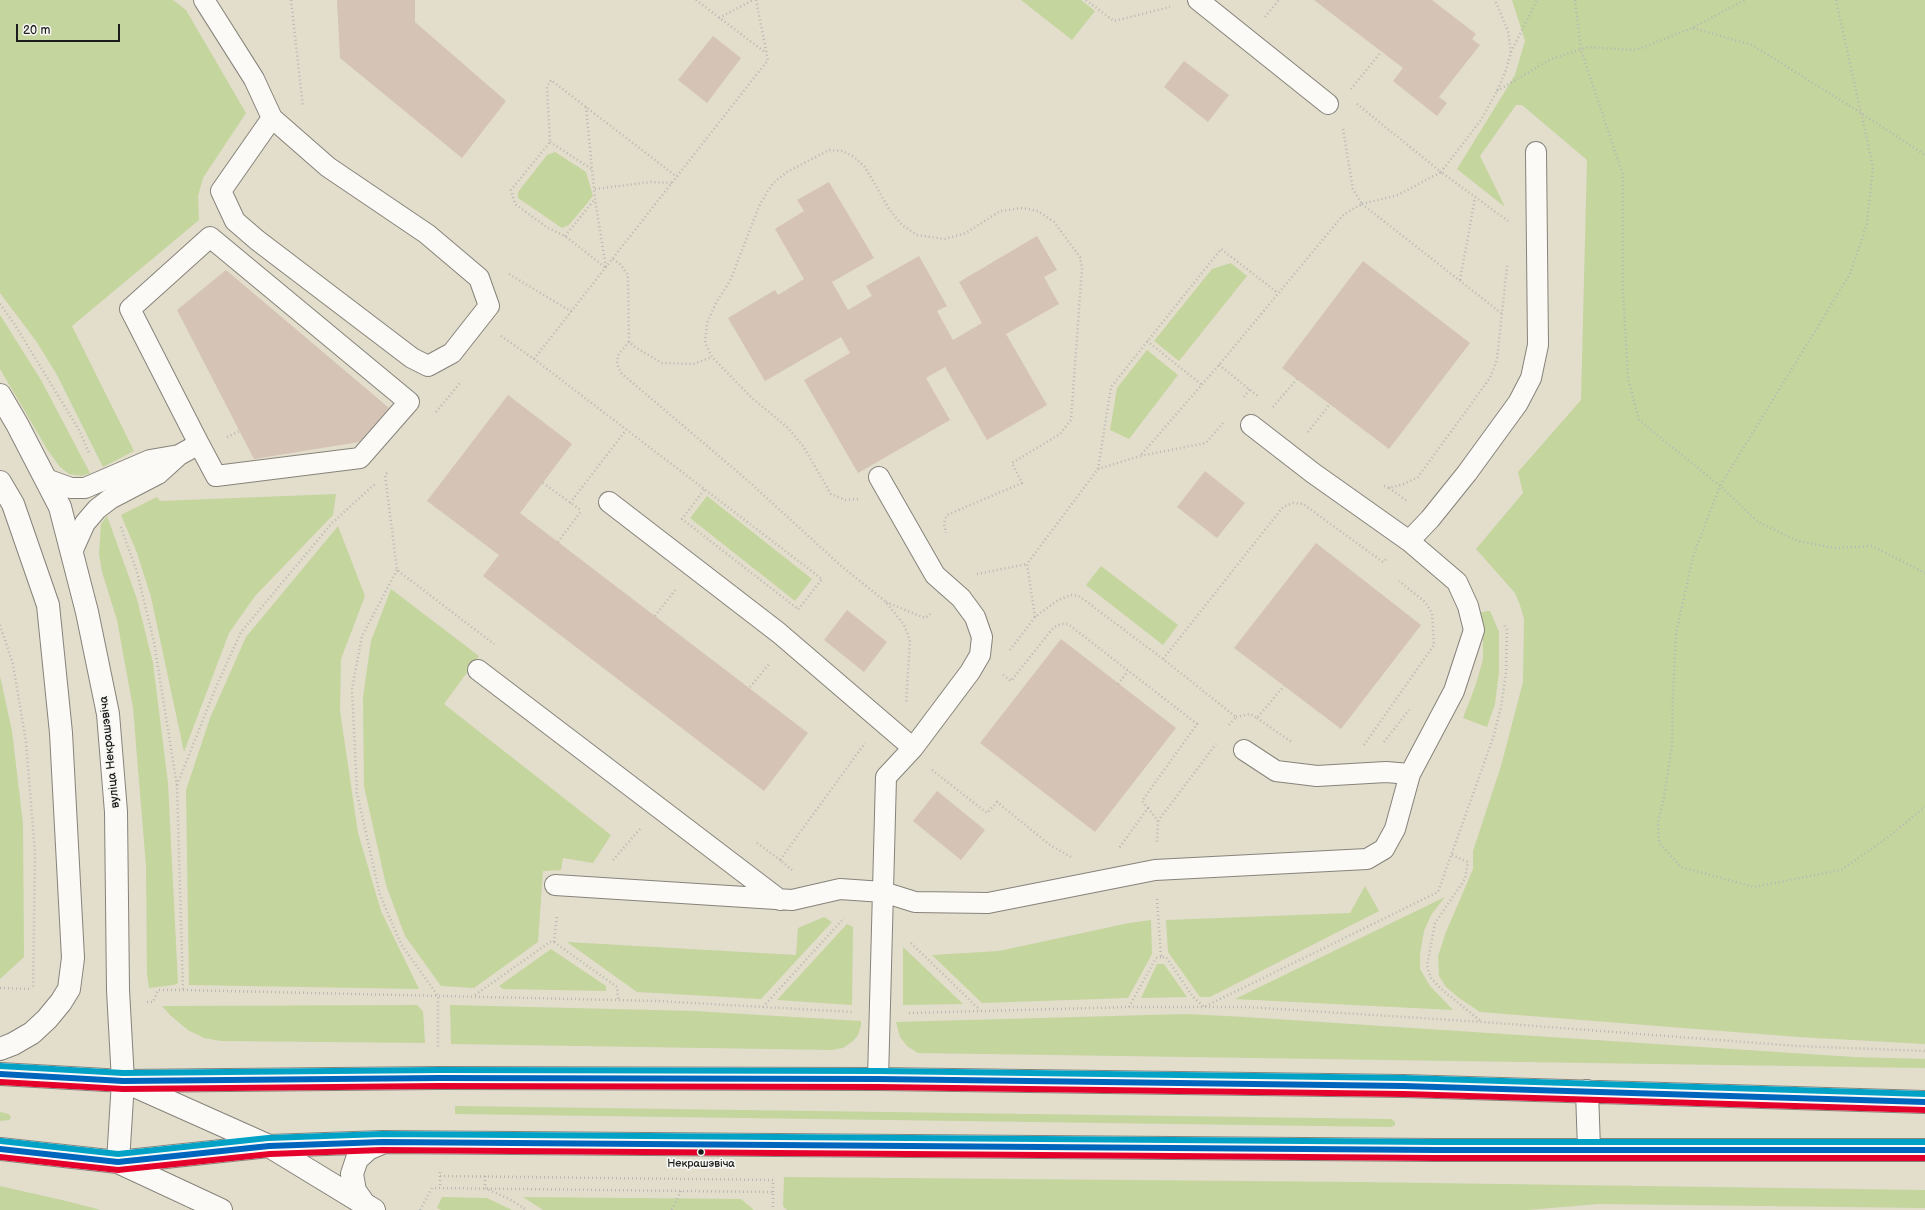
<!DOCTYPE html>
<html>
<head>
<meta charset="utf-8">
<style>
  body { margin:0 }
  #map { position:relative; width:1925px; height:1210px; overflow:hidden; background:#e3ddcc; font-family:"Balsamiq Sans",sans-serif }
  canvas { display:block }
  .scale { position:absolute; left:16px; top:24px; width:104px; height:18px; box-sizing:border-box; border:2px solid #1c1c1c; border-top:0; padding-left:5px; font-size:12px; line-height:14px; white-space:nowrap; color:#1c1c1c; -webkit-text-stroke:3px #f6f6f2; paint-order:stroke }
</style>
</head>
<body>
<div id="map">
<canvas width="1925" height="1210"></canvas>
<div class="scale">20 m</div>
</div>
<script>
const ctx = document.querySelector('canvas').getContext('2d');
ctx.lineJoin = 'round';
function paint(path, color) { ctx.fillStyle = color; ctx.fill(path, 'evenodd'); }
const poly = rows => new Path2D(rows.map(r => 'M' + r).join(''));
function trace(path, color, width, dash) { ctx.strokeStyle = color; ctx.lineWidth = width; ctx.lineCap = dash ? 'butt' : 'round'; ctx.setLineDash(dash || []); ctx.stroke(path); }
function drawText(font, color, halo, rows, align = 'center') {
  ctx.font = font + ' "Balsamiq Sans",sans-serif'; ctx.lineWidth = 3.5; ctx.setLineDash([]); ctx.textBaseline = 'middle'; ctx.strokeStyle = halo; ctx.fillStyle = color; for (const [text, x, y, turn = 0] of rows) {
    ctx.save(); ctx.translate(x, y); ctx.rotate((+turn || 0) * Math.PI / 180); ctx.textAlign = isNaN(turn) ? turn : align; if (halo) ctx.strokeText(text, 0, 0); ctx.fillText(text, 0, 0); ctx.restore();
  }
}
const green = poly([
  [0,0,173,0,186,10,246,113,203,178,198,196,199,220,72,326,134,451,103,467,57,375,36,341,0,293],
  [1021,0,1081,0,1095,11,1072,40],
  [1512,0,1925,0,1925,1044,1798,1037,1480,1012,1459,998,1446,987,1439,976,1438,956,1446,932,1473,869,1473,851,1501,766,1523,682,1524,619,1520,605,1515,593,1476,549,1523,493,1518,472,1581,400,1587,160,1522,105,1516,105,1480,156,1505,207,1457,169,1515,75,1525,41],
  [555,152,586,172,593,196,569,225,562,228,518,198,518,192,547,155],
  [1231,263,1247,276,1179,361,1154,341,1212,269],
  [0,315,41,380,90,473,82,476,69,474,60,467,47,449,0,369],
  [1147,350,1178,375,1129,439,1110,430,1117,388],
  [336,494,333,515,255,596,229,633,184,752,151,597,137,553,121,515,157,497,160,501],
  [707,496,812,579,795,601,690,518],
  [107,516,137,599,153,663,168,783,178,983,174,985,149,988,147,974,146,866,133,708,117,620,102,572,99,554,101,524],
  [338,526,365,596,341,659,340,711,358,833,381,911,419,989,189,985,186,790,210,718,246,637],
  [1101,566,1178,625,1163,645,1086,585],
  [391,589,479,656,444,704,611,835,593,863,563,858,561,870,543,871,538,942,474,988,441,986,405,936,386,885,364,786,363,697,371,641],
  [1487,611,1490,611,1499,632,1499,672,1495,704,1487,727,1463,718,1476,684,1483,659,1483,628,1480,613],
  [0,676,12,731,23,824,24,957,0,979],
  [1365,886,1379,911,1210,997,1200,997,1168,952,1166,920,1350,913],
  [1445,897,1431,915,1424,931,1420,954,1420,969,1430,986,1453,1010,1235,999],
  [824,917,832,922,761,999,637,992,567,942,796,955,798,928],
  [1151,920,1152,954,1128,998,982,1003,932,955,999,951,1129,923],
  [847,924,853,927,852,1005,777,1000],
  [903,947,963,1004,903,1005],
  [551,949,606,986,606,991,503,989,499,986],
  [1157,964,1164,964,1187,997,1141,998],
  [417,1005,423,1011,425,1043,221,1041,204,1038,188,1030,170,1015,162,1006],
  [450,1005,694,1011,861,1021,861,1026,858,1035,853,1041,843,1048,832,1050,451,1044],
  [1186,1014,1245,1017,1854,1057,1925,1059,1925,1068,918,1053,907,1046,900,1037,896,1022],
  [455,1106,1391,1119,1395,1122,1395,1125,1391,1127,455,1114],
  [0,1112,9,1114,11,1118,9,1120,0,1121],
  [784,1177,1360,1182,1925,1190,1925,1208,1598,1204,1528,1210,787,1210,783,1206],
  [0,1186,66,1201,101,1210,0,1210],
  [442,1197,487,1198,512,1210,441,1210,437,1208],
  [523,1197,741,1199,754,1210,543,1210]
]);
const building = poly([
  [337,0,415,0,415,22,506,101,462,158,340,58],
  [1314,0,1432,0,1476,34,1472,39,1480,45,1439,97,1447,103,1437,116,1393,81,1403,68],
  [713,36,741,58,707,103,678,80],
  [1184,61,1229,95,1208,122,1164,87],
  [829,182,874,258,832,282,848,310,872,296,866,286,919,256,947,306,937,311,953,340,982,323,959,282,1037,236,1057,270,1044,277,1059,304,1006,334,1047,405,987,440,945,367,926,378,950,420,858,473,804,380,850,353,841,337,765,381,728,318,775,290,778,295,804,279,775,229,804,211,797,200],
  [1363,261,1470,343,1389,449,1282,368],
  [226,270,389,408,359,442,254,459,177,310],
  [508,395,572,444,520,513,808,733,764,791,483,576,499,555,427,501],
  [1205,471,1245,503,1217,538,1177,507],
  [1316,543,1421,625,1341,729,1234,648],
  [847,610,887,642,864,672,824,640],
  [1061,639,1176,728,1095,832,980,743],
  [937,791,985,830,961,860,913,821]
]);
const path = poly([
  [291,0,303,107],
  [696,0,766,53],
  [1086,0,1114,21,1170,7],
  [1575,0,1581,50,1623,175,1623,292,1628,378,1639,420,1720,486,1693,556,1676,634,1673,693,1672,746,1664,797,1658,822,1659,843,1681,867,1754,887,1841,870,1883,841,1925,807],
  [1836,0,1873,167,1867,224,1850,274,1720,486,1758,522,1798,541,1835,548,1872,546,1925,573],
  [1265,17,1279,0],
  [719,18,753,0],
  [1693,28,1752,45,1861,113,1925,155],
  [1511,52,1537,0],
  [1351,89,1381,52],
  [1497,91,1551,59,1588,47,1636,50,1692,28,1745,0],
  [1357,104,1441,172,1481,120,1497,91,1506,70,1511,53,1508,31,1495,0],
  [586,107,595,199,606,268,565,236,548,228,515,204,511,190,550,142,547,87,551,80,586,107,677,177],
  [550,142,593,170],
  [595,189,651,182,672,183],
  [1362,204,1398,195,1441,172,1508,221],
  [1362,204,1501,313],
  [565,236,595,199],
  [613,259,621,265,628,275,629,342,635,347,662,363,693,364,712,357],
  [509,274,572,312],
  [1460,280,1475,198],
  [0,304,15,325,79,430,90,455],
  [501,336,534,359,822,579,797,611],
  [1147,341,1202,385],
  [629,342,618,355,617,364,621,373,746,479,840,565,886,602,904,625,910,640,906,704],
  [534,359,768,60,756,0],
  [1219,365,1259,397],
  [1244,397,1250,389],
  [1273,407,1297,379],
  [436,412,460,383],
  [1223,423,1206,443,1140,456,1219,365,1344,214,1362,204,1353,189,1343,129],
  [1308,432,1330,404],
  [227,437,240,431],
  [1098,469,1111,387,1221,249,1278,293],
  [387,473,385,475,397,570,494,644],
  [543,483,582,511],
  [1384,486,1389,488,1404,484,1418,477,1490,378,1497,359,1507,266],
  [1389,488,1407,501],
  [704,490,682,519,798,609],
  [858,499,845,500,831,494,803,446,788,428,751,397,712,357,705,343,707,323,716,303,730,281,760,204,773,183,787,172,829,150,843,151,854,157,865,167,889,209,902,225,917,235,945,239,966,233,1000,211,1022,208,1038,211,1054,222,1080,257,1082,268,1071,420,1060,434,1012,463,1022,483,947,515,944,523,946,533],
  [570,503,626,430],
  [121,527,137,572,154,642,177,786,183,990],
  [558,542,581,511],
  [397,570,362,636,352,689,357,793,380,895,401,944,438,996,438,1049],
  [977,574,1027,564],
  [886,602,925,618,933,612],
  [655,616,676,589],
  [1035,617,1027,564,1098,469,1140,456],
  [0,625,13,664,26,742,35,853,33,989],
  [1010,650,1035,617,1058,600,1071,595,1079,596,1163,659],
  [1003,675,1011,681,1053,628,1061,624,1068,624,1197,724,1142,801,1148,808,1119,848],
  [1118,684,1128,671],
  [750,687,770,663],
  [1236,717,1250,714,1257,718,1284,686],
  [1257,718,1293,743],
  [1229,725,1236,717,1163,659,1283,507,1293,503,1303,504,1383,562,1386,559],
  [1384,742,1409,710],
  [1364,745,1434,645,1432,613,1425,602,1399,581],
  [932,770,987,813,997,802,1050,845,1071,857],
  [177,785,216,687,241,632,332,523,376,483],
  [1148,808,1158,821,1157,842],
  [1158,821,1216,744],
  [757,843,780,860,778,862],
  [1452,855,1468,862,1465,879,1435,923,1427,966,1431,978,1441,989,1482,1022],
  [613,860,640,829],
  [792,870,780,860,865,743],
  [1157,899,1161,957,1166,957,1193,997,1204,1007,1438,892,1493,738,1501,707,1506,673,1507,630,1503,623],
  [554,942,557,915],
  [911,943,980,1010],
  [0,988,32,989],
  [475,995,550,942,554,942,617,987,618,1000],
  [147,1002,153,1002,158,990,183,990,658,1001,852,1012],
  [763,1007,844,918],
  [1129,1007,1156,958,1161,957],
  [909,1013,1129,1007,1246,1007,1483,1022,1797,1046,1925,1051],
  [440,1172,440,1188],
  [440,1176,773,1180,773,1192],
  [485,1176,485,1188,509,1199,527,1210],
  [420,1210,432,1188,773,1192,773,1210],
  [672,1210,681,1191]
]);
const service = poly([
  [204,0,254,79,272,118,221,191,235,221,257,240,412,358,428,366,452,353,489,306,479,278,427,234,328,167,272,118],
  [1198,0,1328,104],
  [879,477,935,575,961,598,975,617,982,637,980,655,970,672,913,748],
  [46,479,71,488,85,488,150,460,179,455],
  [609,502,779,633,913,748,886,777,878,1079],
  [1409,541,1430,519,1467,473,1518,403,1531,378,1538,345,1536,152],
  [72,552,85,523,97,509,110,499,158,474,179,455,199,444,130,309,210,237,409,402,360,458,216,476,199,444],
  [478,670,780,900],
  [1244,750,1276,771,1317,776,1386,772,1410,774],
  [555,885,792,900,840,889,883,892,915,902,988,903,1155,870,1367,859,1384,849,1395,829,1410,774,1454,691,1474,630,1468,606,1457,582,1409,541,1313,473,1251,425]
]);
const minor = poly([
  [0,395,17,424,60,507,87,612,108,714,116,812,118,990,123,1081],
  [0,482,13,504,48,605,61,733,73,958,69,989,61,1002,47,1019,32,1033,13,1044,0,1049]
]);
const secondary = poly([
  [0,1074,123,1081,439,1078,878,1079,1404,1086,1925,1102],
  [130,1084,269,1146,374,1210],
  [1587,1091,1589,1149],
  [0,1149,118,1162,269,1146,382,1142,1436,1150,1925,1150],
  [118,1162,221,1210],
  [118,1162,123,1081],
  [365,1205,355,1191,352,1174,357,1159,368,1149,382,1143]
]);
const bus1 = poly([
  [0,1074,123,1081,439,1078,878,1079,1404,1086,1925,1102],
  [0,1149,118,1162,269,1146,382,1142,1436,1150,1925,1150]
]);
const bus2 = poly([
  [0,1082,123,1089,439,1086,878,1087,1404,1094,1925,1110],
  [0,1157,118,1170,270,1154,382,1150,1436,1158,1925,1158]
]);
const bus3 = poly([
  [0,1066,123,1073,439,1070,878,1071,1404,1078,1925,1094],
  [1,1141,118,1154,268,1138,382,1134,1436,1142,1925,1142]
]);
const markers = [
  [701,1152,3.5,"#1c1c1c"]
];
const busNames = [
  ["Некрашэвіча",701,1164]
];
const streetNames = [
  ["вуліца Некрашэвіча",110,752,-96]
];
paint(green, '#c4d59e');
paint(building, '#d5c3b6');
trace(service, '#86837a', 22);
trace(minor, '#86837a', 24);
trace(secondary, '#86837a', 24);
trace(path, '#b8b7b3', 2.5, [1, 3]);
trace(service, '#fbfaf7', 20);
trace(minor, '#fbfaf7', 22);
trace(secondary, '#fbfaf7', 22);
trace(bus1, '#0065bd', 6);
trace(bus2, '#e4002b', 6);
trace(bus3, '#01a2c5', 6);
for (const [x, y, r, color] of markers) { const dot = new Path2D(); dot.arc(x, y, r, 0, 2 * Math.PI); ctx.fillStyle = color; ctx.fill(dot); trace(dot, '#f6f6f2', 1.5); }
drawText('11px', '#1c1c1c', '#f6f6f2', busNames);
drawText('12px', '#1c1c1c', '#f6f6f2', streetNames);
</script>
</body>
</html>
